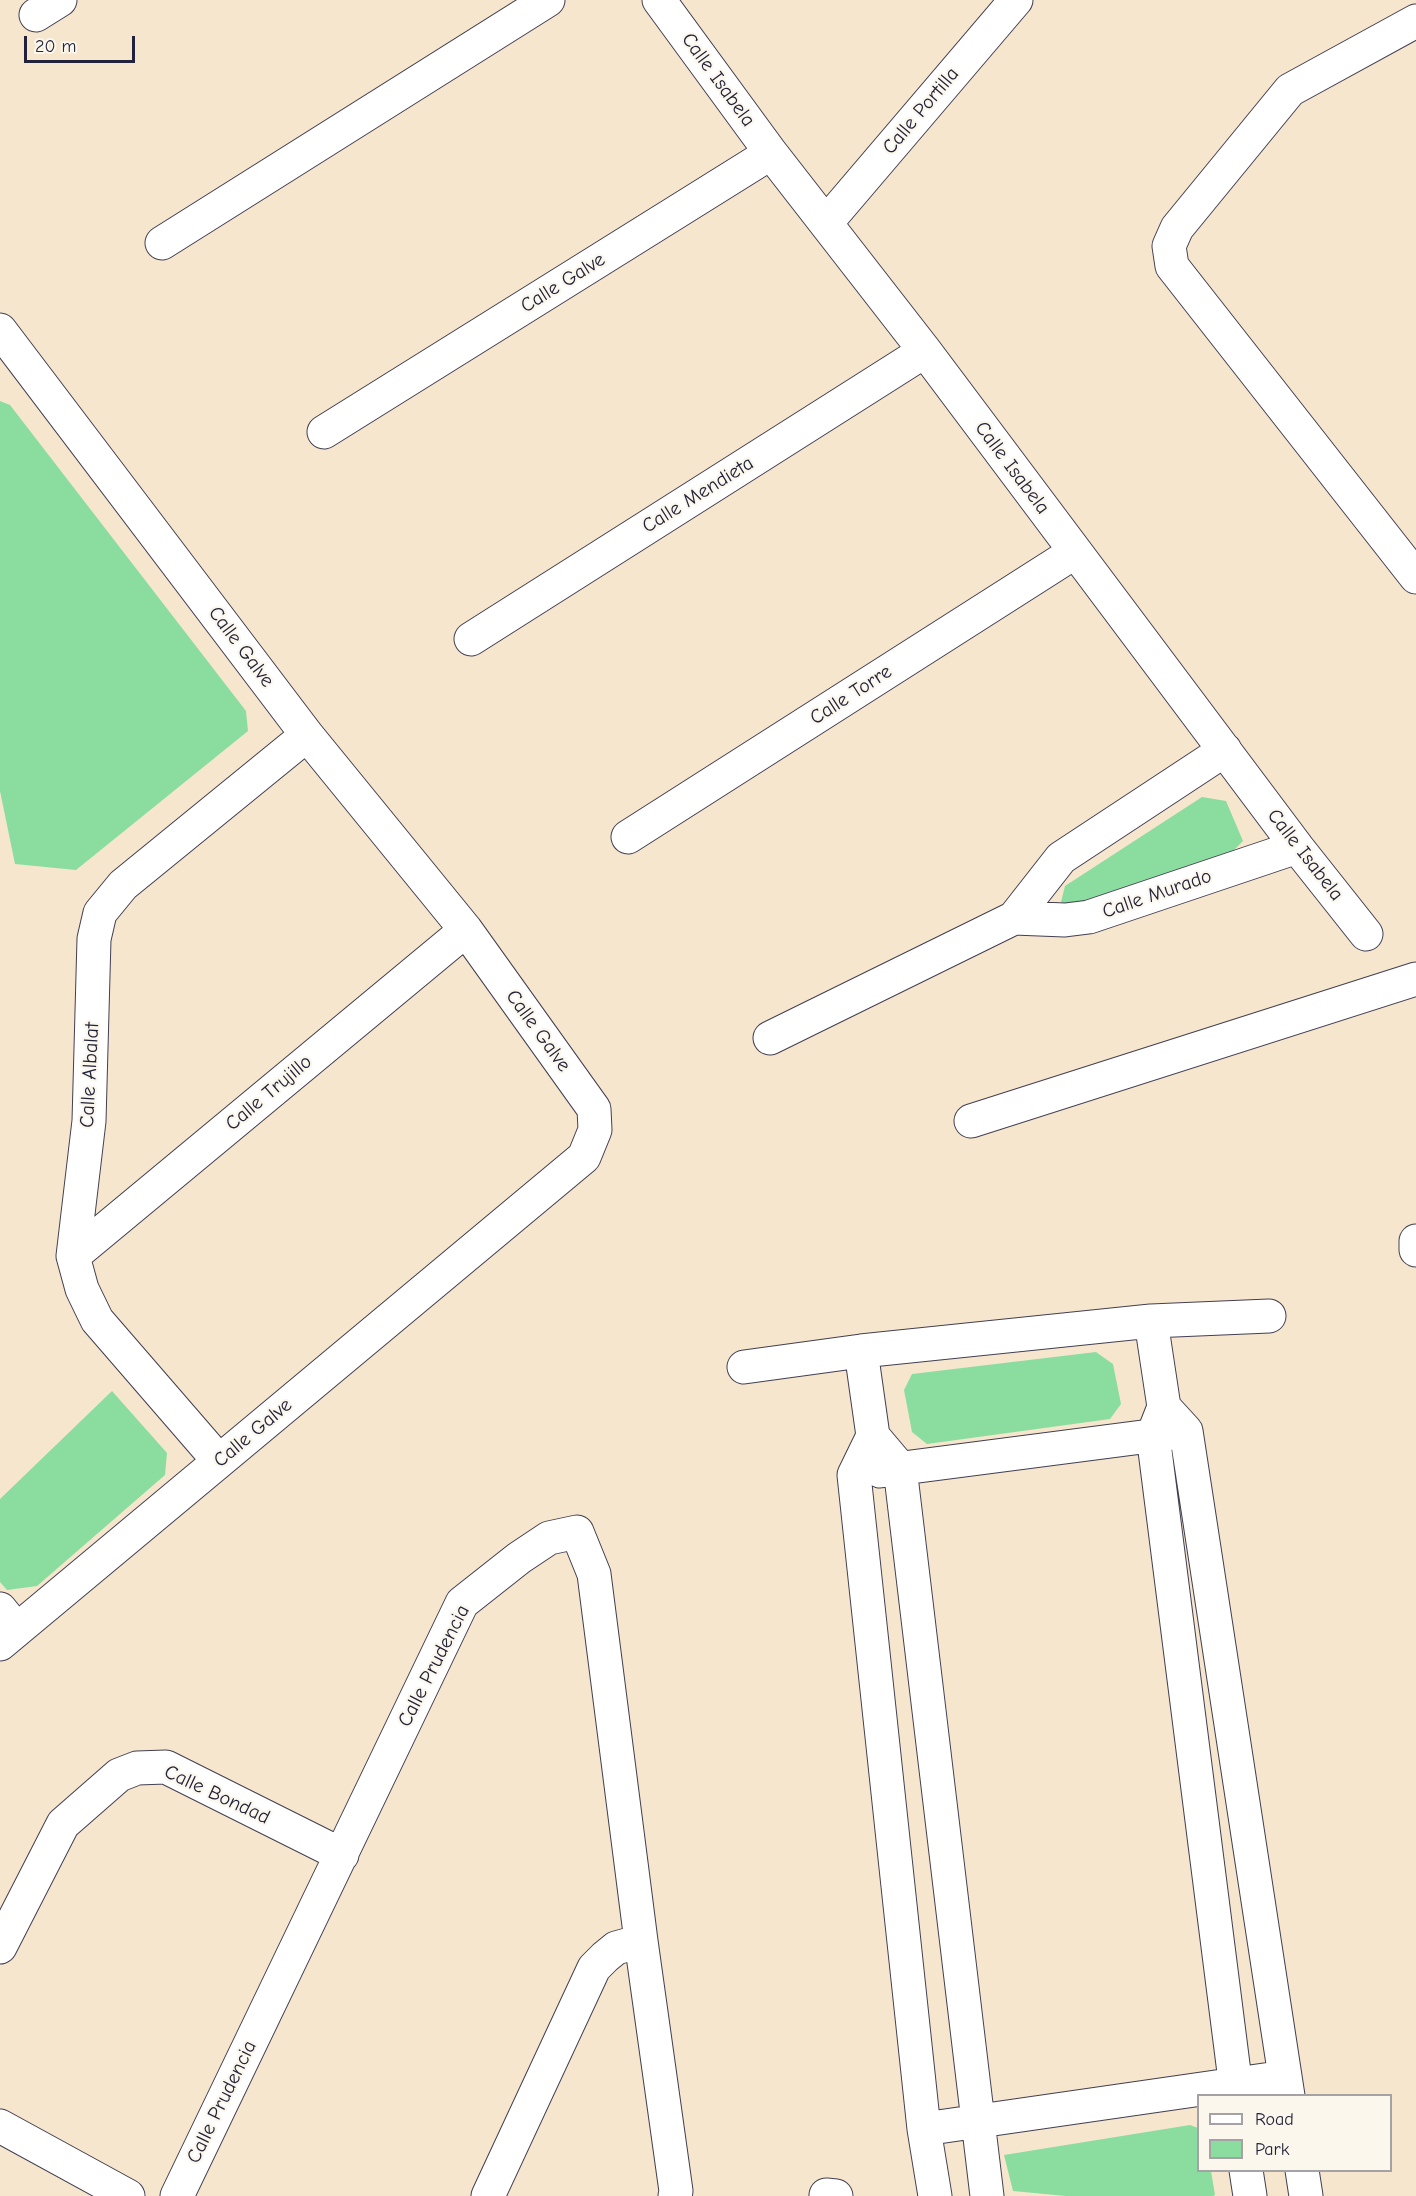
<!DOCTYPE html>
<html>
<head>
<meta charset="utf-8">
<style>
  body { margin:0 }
  #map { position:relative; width:1416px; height:2196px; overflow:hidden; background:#f6e6ce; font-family:"Comic Neue",sans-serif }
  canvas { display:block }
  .legend { position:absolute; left:1197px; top:2094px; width:195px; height:78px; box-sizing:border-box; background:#fbf7ec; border:2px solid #a4a2a5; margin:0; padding:8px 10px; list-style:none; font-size:18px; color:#22223b }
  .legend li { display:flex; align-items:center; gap:12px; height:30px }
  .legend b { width:30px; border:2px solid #a4a2a5 }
  .scale { position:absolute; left:24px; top:36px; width:111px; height:27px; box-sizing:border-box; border:3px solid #22223b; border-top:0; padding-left:8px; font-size:18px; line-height:21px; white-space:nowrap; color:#22223b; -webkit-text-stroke:4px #fbf7ec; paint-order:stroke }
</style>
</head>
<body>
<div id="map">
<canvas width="1416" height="2196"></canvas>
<ul class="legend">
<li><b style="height:8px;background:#fff"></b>Road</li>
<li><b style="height:16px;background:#8add9f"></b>Park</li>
</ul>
<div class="scale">20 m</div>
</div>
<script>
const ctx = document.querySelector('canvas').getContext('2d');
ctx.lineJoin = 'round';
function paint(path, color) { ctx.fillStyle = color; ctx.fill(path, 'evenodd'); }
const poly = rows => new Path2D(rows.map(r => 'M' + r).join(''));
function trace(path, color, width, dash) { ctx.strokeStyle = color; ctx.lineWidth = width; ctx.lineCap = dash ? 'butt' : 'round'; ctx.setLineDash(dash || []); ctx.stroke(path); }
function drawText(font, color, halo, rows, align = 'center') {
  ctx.font = font + ' "Comic Neue",sans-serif'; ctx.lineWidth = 4.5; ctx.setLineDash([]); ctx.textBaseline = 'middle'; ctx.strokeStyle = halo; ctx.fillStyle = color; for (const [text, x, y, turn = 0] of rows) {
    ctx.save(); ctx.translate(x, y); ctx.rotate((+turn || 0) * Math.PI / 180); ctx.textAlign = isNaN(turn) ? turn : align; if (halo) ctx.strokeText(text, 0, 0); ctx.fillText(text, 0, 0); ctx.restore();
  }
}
const green = poly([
  [0,401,10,405,246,711,248,731,76,870,15,864,0,791],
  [1202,797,1226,801,1243,841,1227,857,1073,908,1061,902,1065,886],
  [1096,1352,1113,1364,1121,1404,1110,1419,927,1444,912,1432,904,1390,912,1374],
  [112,1391,167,1453,165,1475,37,1586,7,1590,0,1582,0,1499],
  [1190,2125,1198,2128,1198,2170,1211,2171,1215,2195,1213,2196,1066,2196,1013,2191,1004,2155]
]);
const minor = poly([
  [659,0,771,153,925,351,1297,847,1366,934],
  [36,15,60,0],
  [1416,21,1290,90,1177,228,1169,246,1172,266,1416,577],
  [826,223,1016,0],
  [162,243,548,0],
  [0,330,307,735,466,930,594,1109,595,1130,584,1157,0,1644],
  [324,432,771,153],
  [471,639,925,351],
  [628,837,1075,552],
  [1014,918,1065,920,1089,917,1297,847],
  [770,1038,1014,918,1061,858,1225,750],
  [971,1121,1416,979],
  [1416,1241,1416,1250],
  [73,1256,466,930],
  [1151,1321,1164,1407,1153,1435,1237,2096],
  [861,1351,873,1436,900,1468,987,2196],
  [744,1367,861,1351,1151,1321,1269,1316],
  [1164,1407,1186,1431,1288,2096],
  [873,1436,854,1475,924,2129,935,2196],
  [219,1461,97,1320,82,1289,73,1256,89,1121,94,939,100,913,123,885,307,735],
  [880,1471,1173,1433],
  [0,1609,17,1630],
  [0,1947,63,1824,119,1775,137,1768,166,1767,342,1855],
  [0,2126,128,2196],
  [924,2129,1285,2077],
  [1246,2170,1250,2196],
  [1302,2170,1306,2196],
  [826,2195,836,2196],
  [177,2196,462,1603,519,1558,549,1538,577,1532,594,1574,641,1941,676,2191,675,2196],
  [488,2196,594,1968,605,1957,616,1948,641,1941]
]);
const streetNames = [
  ["Calle Isabela",718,80,54],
  ["Calle Portilla",921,111,-50],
  ["Calle Galve",563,283,-32],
  ["Calle Isabela",1012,468,53],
  ["Calle Mendieta",698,495,-32],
  ["Calle Galve",241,647,53],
  ["Calle Torre",851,695,-33],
  ["Calle Isabela",1305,855,52],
  ["Calle Murado",1157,894,-19],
  ["Calle Galve",538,1031,54],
  ["Calle Albalat",90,1075,-87],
  ["Calle Trujillo",269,1093,-40],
  ["Calle Galve",253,1433,-40],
  ["Calle Prudencia",434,1666,-63],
  ["Calle Bondad",217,1795,25],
  ["Calle Prudencia",222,2102,-64]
];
paint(green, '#8add9f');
trace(minor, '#423f51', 35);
trace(minor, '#fff', 33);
drawText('20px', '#22223b', '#fbf7ec', streetNames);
</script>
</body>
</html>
